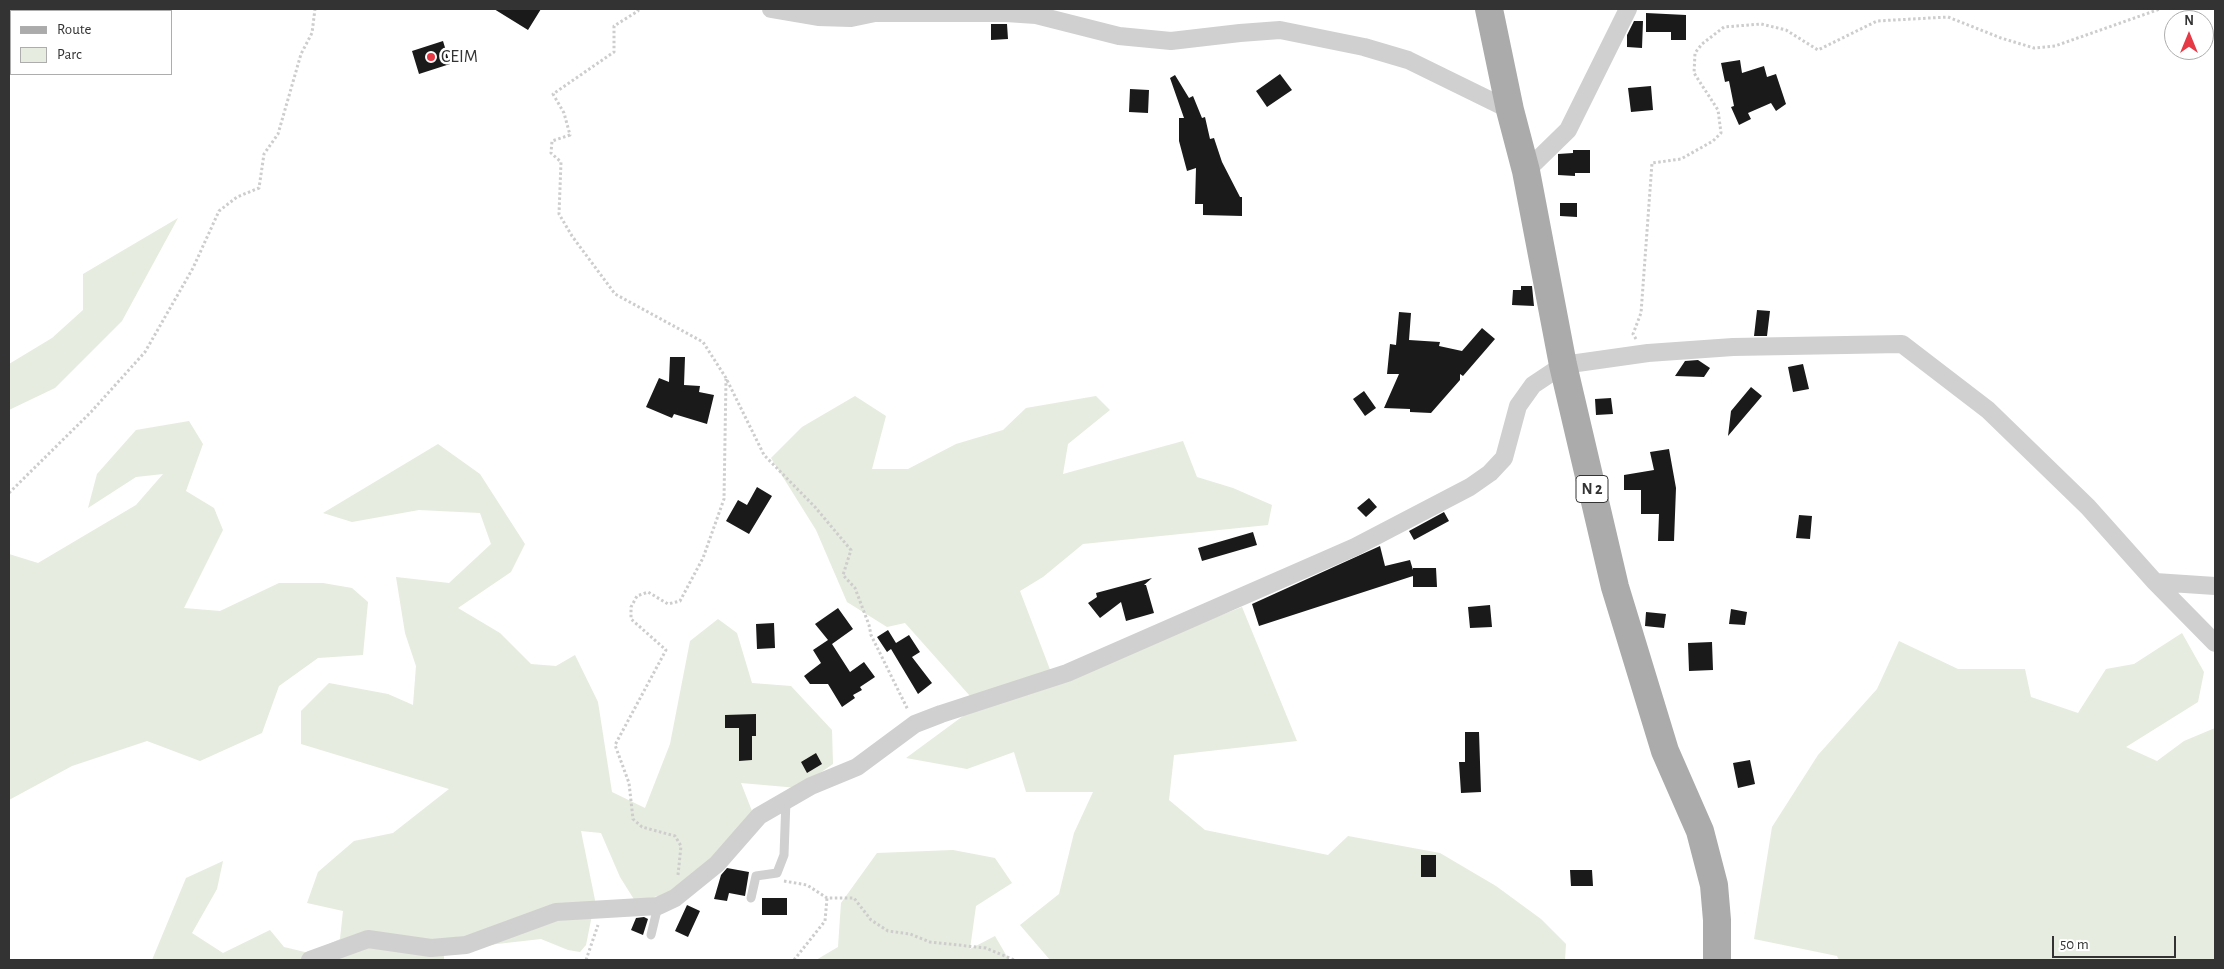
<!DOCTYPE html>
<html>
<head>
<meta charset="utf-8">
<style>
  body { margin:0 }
  #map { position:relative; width:2224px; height:969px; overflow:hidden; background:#fff; font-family:"Alegreya Sans",sans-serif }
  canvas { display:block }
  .frame { position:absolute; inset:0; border:10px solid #333; pointer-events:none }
  .legend { position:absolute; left:10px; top:10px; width:162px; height:65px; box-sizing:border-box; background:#fff; border:1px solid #adadad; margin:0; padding:6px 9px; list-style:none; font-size:15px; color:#333 }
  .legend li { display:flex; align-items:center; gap:10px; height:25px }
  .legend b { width:25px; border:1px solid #adadad }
  .north { position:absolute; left:2164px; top:10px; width:50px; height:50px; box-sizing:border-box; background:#fff; border:1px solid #adadad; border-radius:50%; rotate:0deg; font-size:14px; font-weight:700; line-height:20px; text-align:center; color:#333 }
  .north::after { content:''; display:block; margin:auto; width:18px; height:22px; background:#e63946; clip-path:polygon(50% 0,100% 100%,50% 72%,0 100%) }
  .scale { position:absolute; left:2052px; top:936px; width:124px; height:22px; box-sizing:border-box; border:2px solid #333; border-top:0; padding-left:6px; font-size:15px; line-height:18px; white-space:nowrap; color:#333; -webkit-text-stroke:4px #fff; paint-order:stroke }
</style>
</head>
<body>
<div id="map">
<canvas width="2224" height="969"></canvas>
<div class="frame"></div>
<ul class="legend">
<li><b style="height:6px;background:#ababab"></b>Route</li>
<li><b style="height:14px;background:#e6ecdf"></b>Parc</li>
</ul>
<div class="north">N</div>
<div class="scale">50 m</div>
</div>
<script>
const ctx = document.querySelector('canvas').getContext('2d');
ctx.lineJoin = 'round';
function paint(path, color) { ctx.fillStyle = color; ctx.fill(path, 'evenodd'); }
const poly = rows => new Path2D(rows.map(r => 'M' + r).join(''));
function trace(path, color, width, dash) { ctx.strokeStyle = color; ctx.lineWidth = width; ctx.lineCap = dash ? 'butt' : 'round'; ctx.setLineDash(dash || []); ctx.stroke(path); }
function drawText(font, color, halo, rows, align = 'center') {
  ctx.font = font + ' "Alegreya Sans",sans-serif'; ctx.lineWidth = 5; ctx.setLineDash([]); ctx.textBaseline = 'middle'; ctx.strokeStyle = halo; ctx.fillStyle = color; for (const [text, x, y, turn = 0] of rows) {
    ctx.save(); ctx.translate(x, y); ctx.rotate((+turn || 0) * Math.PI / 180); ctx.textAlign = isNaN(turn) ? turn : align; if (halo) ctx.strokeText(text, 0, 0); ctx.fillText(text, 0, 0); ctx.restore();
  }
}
const green = poly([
  [178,218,122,321,55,388,9,410,9,364,52,338,83,310,83,274],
  [855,396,886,416,872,469,908,469,956,444,1003,430,1026,408,1096,396,1110,410,1068,444,1063,474,1183,441,1197,477,1233,488,1272,505,1268,525,1083,544,1043,577,1020,591,1054,680,1242,607,1297,741,1174,755,1169,800,1205,830,1328,855,1348,836,1440,853,1496,886,1541,919,1566,944,1565,960,1050,960,1020,925,1059,894,1074,833,1093,792,1026,792,1014,752,967,769,906,758,978,705,905,623,887,627,847,602,816,530,771,458,802,427],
  [189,421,203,444,186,491,214,508,223,530,184,608,220,611,279,583,323,583,352,588,368,602,363,655,318,658,279,686,262,733,200,761,147,741,72,766,9,800,9,554,38,563,136,505,163,474,136,477,88,508,97,474,136,430],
  [438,444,480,474,525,544,511,572,458,608,500,633,531,664,556,666,575,655,598,702,612,792,645,808,670,744,690,641,718,619,737,633,752,683,791,686,832,730,833,764,798,788,741,783,752,811,736,844,668,894,635,901,620,877,601,833,581,831,595,900,586,945,580,952,568,950,541,939,444,950,444,960,152,960,186,878,223,861,217,889,192,933,223,953,270,930,284,947,309,953,340,939,343,911,307,903,318,872,354,841,393,833,449,789,301,744,301,711,329,683,388,694,413,705,416,666,405,633,396,577,449,583,491,544,480,513,419,510,352,522,323,513],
  [2182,633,2204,672,2198,702,2126,747,2157,761,2184,741,2215,728,2215,960,1839,960,1837,956,1754,939,1772,827,1818,755,1877,689,1899,641,1958,669,2025,669,2031,697,2078,713,2106,669,2134,664],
  [953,850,995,858,1012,883,976,906,970,949,995,936,1009,960,816,960,838,947,841,903,877,853]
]);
const building = poly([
  [494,9,541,9,528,30],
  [1646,13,1686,15,1686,40,1671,40,1671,32,1646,32],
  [1634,21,1643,21,1642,48,1627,47,1627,35],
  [991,24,1007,24,1008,39,991,40],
  [443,41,450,64,419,74,412,51],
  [1740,60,1742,73,1764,66,1767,77,1776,74,1786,104,1776,111,1771,103,1748,113,1751,119,1739,125,1731,107,1734,106,1729,81,1725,82,1721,63],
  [1280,74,1292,90,1267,107,1256,91],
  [1175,75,1189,98,1193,96,1202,118,1205,117,1210,139,1214,138,1222,162,1240,197,1242,197,1242,216,1203,215,1203,204,1195,204,1196,168,1187,171,1179,141,1179,118,1184,118,1170,78],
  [1651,86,1653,110,1631,112,1628,88],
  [1130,89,1149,90,1148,113,1129,112],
  [1573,150,1590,150,1590,173,1575,173,1575,176,1558,175,1558,154,1573,153],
  [1560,203,1577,203,1577,217,1560,216],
  [1521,286,1532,286,1534,306,1512,305,1513,290,1521,290],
  [1757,310,1770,311,1767,336,1754,336],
  [1399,312,1411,313,1409,340,1440,342,1439,346,1462,351,1482,328,1495,339,1463,376,1460,374,1460,380,1431,413,1410,412,1410,409,1384,408,1399,374,1387,374,1390,344,1396,345],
  [670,357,685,357,684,385,700,386,699,392,714,395,707,424,674,414,672,418,646,407,659,378,669,382],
  [1698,360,1710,368,1704,377,1675,376,1685,361],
  [1803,364,1809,389,1793,392,1788,367],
  [1751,387,1762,396,1728,436,1731,411],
  [1364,391,1376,408,1365,416,1353,399],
  [1611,398,1613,414,1596,415,1595,399],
  [1669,449,1676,488,1674,541,1658,541,1659,514,1641,514,1641,490,1624,490,1624,475,1654,470,1650,452],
  [757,487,772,496,749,534,726,521,738,500,747,505],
  [1369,498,1377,507,1366,517,1357,508],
  [1444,512,1449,521,1414,540,1409,531],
  [1799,515,1812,516,1810,539,1796,538],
  [1253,532,1257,545,1202,561,1198,548],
  [1380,546,1385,566,1410,560,1413,570,1413,568,1436,568,1437,587,1413,587,1413,576,1259,626,1252,604],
  [1152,578,1144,585,1146,585,1154,613,1126,621,1121,602,1100,618,1088,603,1097,597,1096,593],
  [1490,605,1492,627,1470,628,1468,607],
  [838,608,853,629,832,644,850,672,864,662,875,677,860,687,862,690,853,695,855,698,842,707,828,684,810,684,804,676,821,663,813,650,828,640,815,624],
  [1731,609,1747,612,1745,625,1729,624],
  [1646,612,1666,614,1664,628,1645,626],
  [774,623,775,648,757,649,756,624],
  [888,630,896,643,909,635,920,652,912,657,932,683,918,694,891,649,887,652,877,637],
  [1712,642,1713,670,1689,671,1688,643],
  [756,714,756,736,752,736,752,760,739,761,739,728,725,728,725,715],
  [1465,732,1479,732,1481,792,1461,793,1459,762,1465,762],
  [816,753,822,764,807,773,801,762],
  [1750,760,1755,784,1738,788,1733,763],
  [1421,855,1436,855,1436,877,1421,877],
  [727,868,749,872,745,896,729,893,727,901,714,899,721,875],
  [1570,870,1592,870,1593,886,1571,886],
  [762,898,787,898,787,915,762,915],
  [687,905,700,911,688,937,675,931],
  [644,917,648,919,643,935,631,930,636,918]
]);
const path = poly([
  [638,9,638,11,614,26,614,52,553,94,564,113,570,135,552,141,551,153,561,162,559,214,572,236,615,294,703,342,726,378,764,455,815,507,851,550,843,575,855,588,869,625,871,635,908,710],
  [1636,339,1633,334,1641,313,1652,163,1681,159,1713,141,1721,133,1718,110,1694,73,1695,53,1702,44,1724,27,1761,24,1786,30,1818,50,1877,21,1948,17,2001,38,2034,48,2055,46,2160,9],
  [9,493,91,412,145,352,193,268,219,211,237,197,259,188,264,154,278,134,301,54,312,33,315,9],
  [678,875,681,846,675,836,642,827,633,819,629,783,615,745,666,650,631,619,631,607,637,596,648,592,668,604,680,601,703,558,724,499,726,379],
  [784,881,807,885,827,898,854,898,871,920,888,931,910,934,930,942,986,948,1014,960],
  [586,960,598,925],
  [794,960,825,921,827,898]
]);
const service = poly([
  [751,898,756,876,777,873,784,855,786,800],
  [651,935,658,906]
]);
const minor = poly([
  [771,9,818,17,851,18,875,13,1006,13,1036,15,1119,36,1171,41,1240,33,1280,30,1364,47,1408,60,1510,110],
  [1526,171,1568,130,1628,9],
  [2155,582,2215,586],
  [310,960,368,939,431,948,466,945,556,912,658,906,675,898,717,864,759,816,811,786,857,767,915,724,941,714,1067,673,1355,547,1470,487,1490,473,1504,458,1518,406,1533,385,1563,365,1648,353,1733,347,1902,344,1988,410,2088,507,2155,582,2215,643]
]);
const primary = poly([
  [1489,9,1510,110,1526,171,1563,365,1615,587,1665,751,1700,831,1714,885,1717,920,1717,960]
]);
const markers = [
  [431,57,5,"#e63946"]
];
const shields = [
  [1592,489,32]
];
const shieldNames = [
  ["N 2",1592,489]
];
const poiNames = [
  ["CEIM",441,57]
];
paint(green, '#e6ecdf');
paint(building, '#1a1a1a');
trace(path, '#cdcdcd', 3, [2.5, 2.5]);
trace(service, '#d0d0d0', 9);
trace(minor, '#d0d0d0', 18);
trace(primary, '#ababab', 28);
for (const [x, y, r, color] of markers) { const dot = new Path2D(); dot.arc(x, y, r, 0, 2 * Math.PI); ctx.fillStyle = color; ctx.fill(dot); trace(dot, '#fff', 2); }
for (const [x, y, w] of shields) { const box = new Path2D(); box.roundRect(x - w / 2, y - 13.5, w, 27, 4); ctx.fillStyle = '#fff'; ctx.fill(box); trace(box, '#333', 1); }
drawText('bold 16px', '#333', null, shieldNames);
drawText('18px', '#333', '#fff', poiNames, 'left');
</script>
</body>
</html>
